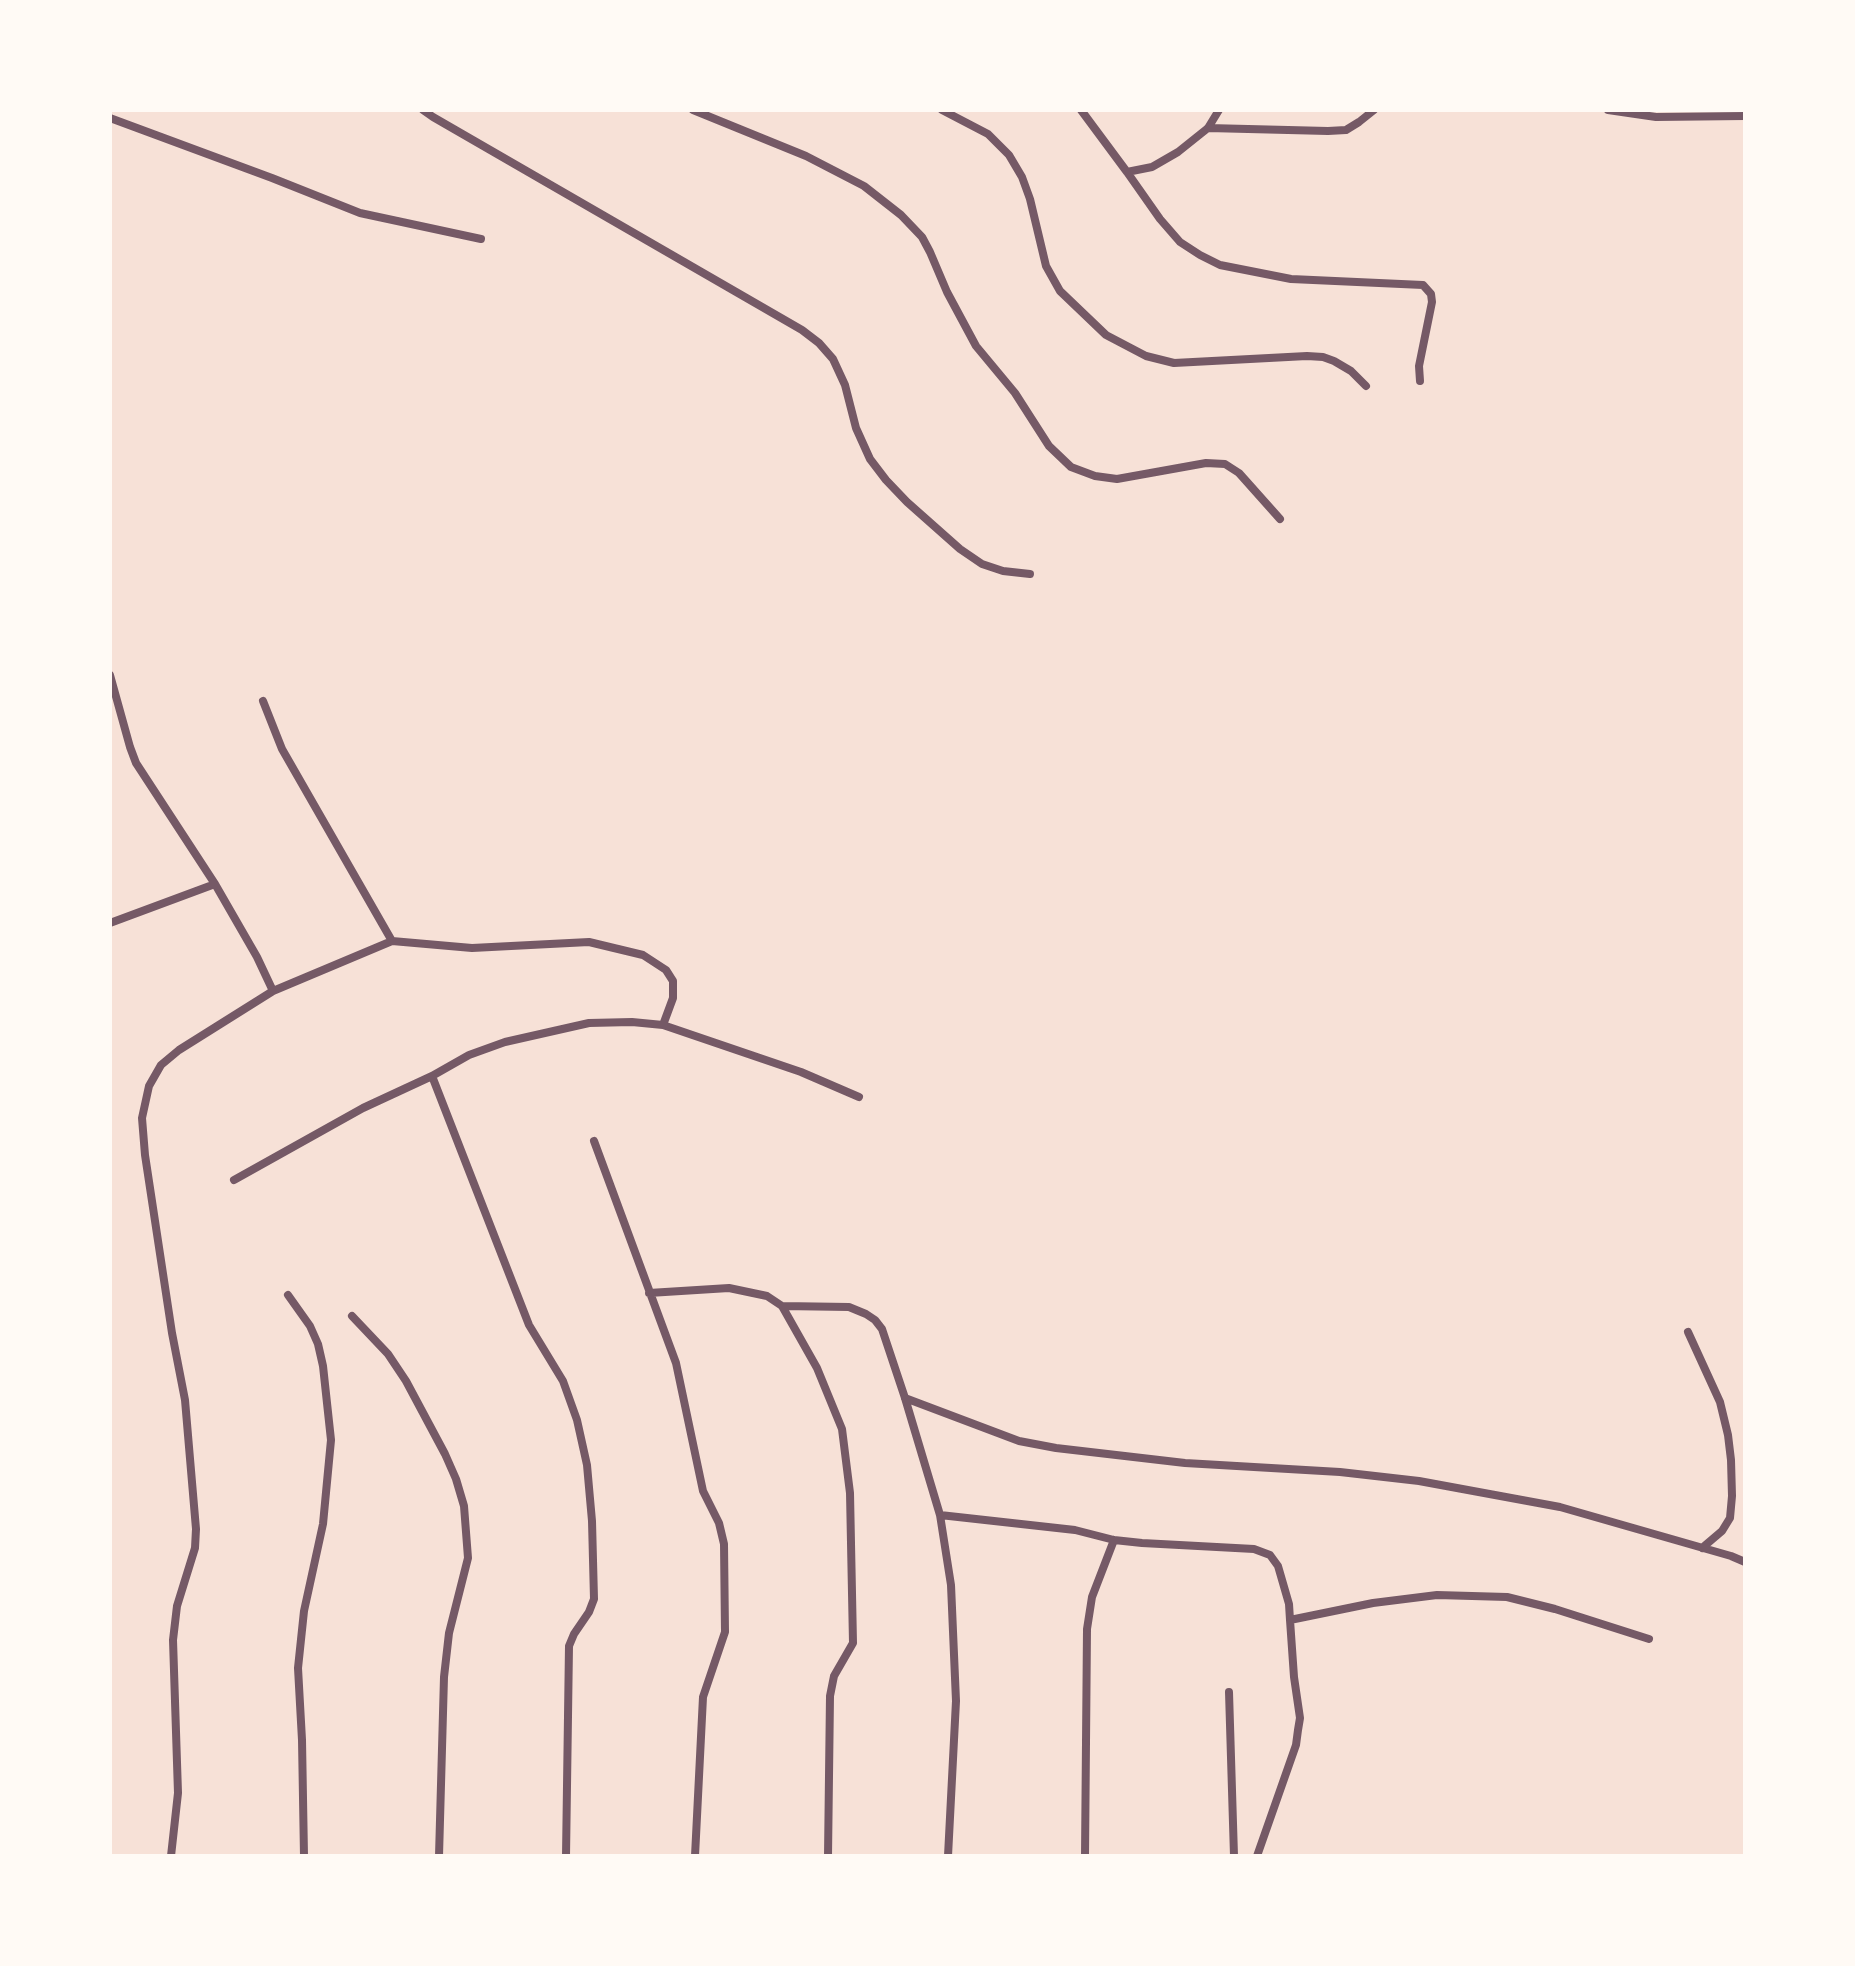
<!DOCTYPE html>
<html>
<head>
<meta charset="utf-8">
<style>
  body { margin:0 }
  #map { position:relative; width:1855px; height:1966px; overflow:hidden; background:#f7e1d7; font-family:"IBM Plex Sans",sans-serif }
  canvas { display:block }
  .frame { position:absolute; inset:0; border:112px solid #fffaf5; pointer-events:none }
</style>
</head>
<body>
<div id="map">
<canvas width="1855" height="1966"></canvas>
<div class="frame"></div>
</div>
<script>
const ctx = document.querySelector('canvas').getContext('2d');
ctx.lineJoin = 'round';
const poly = rows => new Path2D(rows.map(r => 'M' + r).join(''));
function trace(path, color, width, dash) { ctx.strokeStyle = color; ctx.lineWidth = width; ctx.lineCap = dash ? 'butt' : 'round'; ctx.setLineDash(dash || []); ctx.stroke(path); }
const minor = poly([
  [423,110,433,117,802,330,819,343,833,359,845,385,856,428,870,459,886,480,907,502,960,549,982,564,1003,571,1030,574],
  [693,110,806,156,864,186,901,215,922,237,930,252,947,292,976,346,1015,393,1049,446,1071,467,1095,476,1117,479,1206,463,1225,464,1239,473,1280,519],
  [942,110,988,134,1009,155,1022,177,1030,199,1046,266,1060,291,1106,335,1146,356,1174,363,1307,356,1323,357,1334,361,1351,371,1366,386],
  [1081,110,1127,172,1152,167,1178,152,1208,128,1219,110],
  [1608,110,1656,117,1745,116],
  [110,118,272,178,360,213,481,239],
  [1208,128,1328,131,1346,130,1359,122,1374,110],
  [1127,172,1160,219,1180,242,1200,255,1220,265,1291,279,1423,285,1431,294,1432,302,1419,366,1420,381],
  [110,675,130,747,136,763,215,884,257,957,273,991],
  [263,701,282,749,392,941],
  [110,923,215,884],
  [432,1076,529,1325,563,1381,577,1420,587,1465,592,1521,594,1599,589,1612,574,1634,569,1646,566,1856],
  [594,1141,676,1363,703,1491,719,1523,724,1544,725,1632,703,1697,695,1856],
  [234,1180,363,1108,432,1076,469,1055,505,1042,589,1023,632,1022,663,1025,801,1072,859,1097],
  [649,1293,729,1288,767,1296,782,1306,817,1368,842,1429,850,1493,853,1643,834,1676,830,1696,828,1856],
  [288,1295,310,1326,318,1344,323,1366,331,1440,323,1524,304,1611,298,1668,302,1740,304,1856],
  [782,1306,849,1307,866,1314,875,1320,882,1329,905,1398,940,1515,951,1585,956,1701,948,1856],
  [352,1316,388,1354,406,1381,445,1454,456,1479,464,1506,468,1558,449,1633,444,1677,439,1856],
  [1688,1332,1720,1402,1728,1435,1731,1460,1732,1496,1730,1518,1722,1531,1702,1548],
  [905,1398,1019,1441,1056,1448,1185,1463,1340,1472,1419,1481,1560,1507,1731,1556,1745,1562],
  [940,1515,1075,1530,1114,1540,1142,1543,1254,1549,1270,1555,1278,1566,1289,1604,1290,1620,1373,1603,1437,1595,1507,1597,1555,1609,1649,1639],
  [1229,1692,1234,1856],
  [171,1856,178,1793,173,1640,177,1606,195,1548,196,1529,185,1400,172,1333,145,1155,142,1118,149,1086,161,1065,179,1050,273,991,392,941,472,948,589,942,643,955,666,970,673,981,673,998,663,1025],
  [1085,1856,1087,1629,1092,1597,1114,1540],
  [1257,1856,1296,1745,1298,1730,1300,1718,1294,1677,1290,1620]
]);
trace(minor, '#755966', 8);
</script>
</body>
</html>
